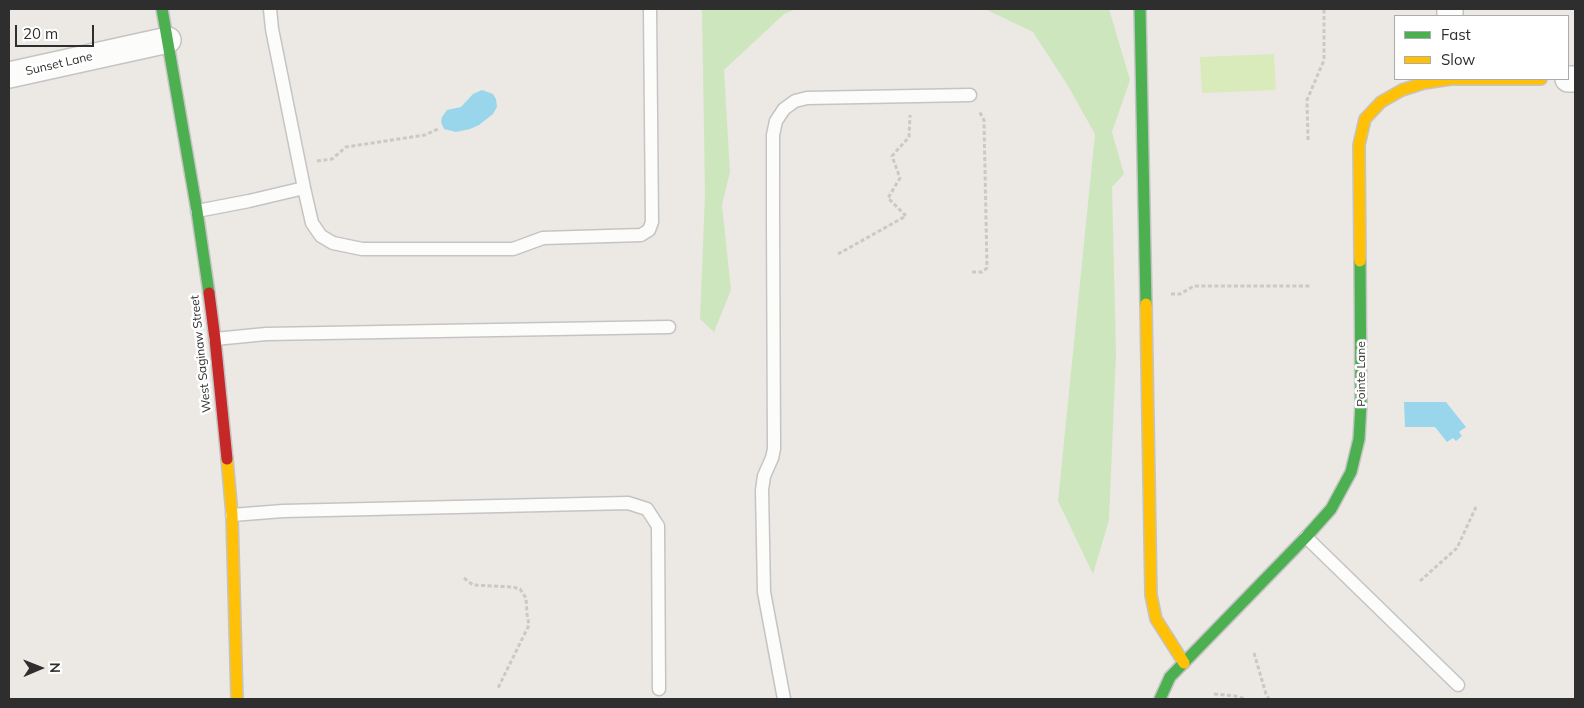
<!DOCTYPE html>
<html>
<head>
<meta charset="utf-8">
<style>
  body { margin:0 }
  #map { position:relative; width:1584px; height:708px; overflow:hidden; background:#ece8e4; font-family:Mulish,sans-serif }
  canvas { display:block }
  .frame { position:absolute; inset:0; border:10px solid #2e2e2e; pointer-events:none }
  .legend { position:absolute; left:1394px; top:15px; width:175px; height:65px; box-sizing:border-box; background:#fff; border:1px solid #ababab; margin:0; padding:6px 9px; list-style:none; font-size:15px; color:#2e2e2e }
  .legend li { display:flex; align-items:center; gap:10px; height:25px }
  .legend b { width:25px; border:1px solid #ababab }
  .north { position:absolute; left:15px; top:643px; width:50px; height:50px; -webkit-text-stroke:4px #fff; paint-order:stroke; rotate:89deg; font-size:14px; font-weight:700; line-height:20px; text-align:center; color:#2e2e2e }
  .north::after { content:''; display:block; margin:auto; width:18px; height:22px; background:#2e2e2e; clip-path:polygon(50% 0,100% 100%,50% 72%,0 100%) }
  .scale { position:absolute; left:15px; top:25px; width:79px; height:22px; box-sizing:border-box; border:2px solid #2e2e2e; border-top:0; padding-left:6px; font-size:15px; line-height:18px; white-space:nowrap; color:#2e2e2e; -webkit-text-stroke:4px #fff; paint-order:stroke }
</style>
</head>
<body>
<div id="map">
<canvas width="1584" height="708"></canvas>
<div class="frame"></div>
<ul class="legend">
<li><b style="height:6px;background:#4caf50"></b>Fast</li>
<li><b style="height:6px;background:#ffc107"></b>Slow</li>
</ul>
<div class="north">N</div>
<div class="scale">20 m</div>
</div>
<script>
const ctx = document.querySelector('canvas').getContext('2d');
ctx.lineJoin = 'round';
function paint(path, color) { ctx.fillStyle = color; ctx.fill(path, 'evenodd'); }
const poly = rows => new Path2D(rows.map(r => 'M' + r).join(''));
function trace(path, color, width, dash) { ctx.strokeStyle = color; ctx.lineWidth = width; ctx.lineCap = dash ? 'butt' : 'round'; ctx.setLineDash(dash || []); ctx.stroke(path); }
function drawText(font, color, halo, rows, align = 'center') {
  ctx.font = font + ' Mulish,sans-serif'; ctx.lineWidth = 5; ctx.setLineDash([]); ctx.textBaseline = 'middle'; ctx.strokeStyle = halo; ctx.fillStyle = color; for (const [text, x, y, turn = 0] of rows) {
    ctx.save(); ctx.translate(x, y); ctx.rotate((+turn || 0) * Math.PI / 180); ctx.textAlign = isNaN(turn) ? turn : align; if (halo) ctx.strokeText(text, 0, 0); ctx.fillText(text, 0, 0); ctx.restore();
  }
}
const green = poly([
  [702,9,796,9,784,14,724,70,730,172,722,205,731,290,714,332,700,319,705,195],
  [985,9,1109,9,1130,80,1112,132,1124,174,1112,187,1116,354,1109,520,1093,574,1058,501,1095,134,1068,86,1033,32]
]);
const pitch = poly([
  [1274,54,1276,90,1202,93,1200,57]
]);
const water = poly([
  [482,90,493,94,496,99,497,107,493,114,479,125,470,129,456,132,444,129,441,122,442,117,447,110,461,107,473,94],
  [1404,402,1446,402,1466,427,1459,432,1462,436,1456,441,1453,438,1447,442,1435,427,1405,427]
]);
const path = poly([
  [1308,140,1307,100,1324,60,1324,9],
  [317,161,332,159,346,147,425,135,440,128],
  [838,254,906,216,888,198,900,178,892,156,909,137,910,115],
  [972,272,982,272,987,268,984,120,979,111],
  [1171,294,1180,294,1194,286,1311,286],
  [464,578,473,585,513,587,520,589,526,598,527,614,529,625,498,688],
  [1420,581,1457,548,1476,507],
  [1254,653,1266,694,1269,699],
  [1214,694,1235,696,1245,699]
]);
const lane = poly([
  [270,9,272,29,304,188,312,223,321,236,333,243,362,249,513,249,543,238,641,235,649,230,652,222,650,9],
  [197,211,249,201,304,188],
  [215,339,266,334,669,327],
  [232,515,283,511,628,503,647,509,658,526,659,689],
  [1306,537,1458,685],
  [784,699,764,592,762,490,764,476,772,458,774,449,773,217,773,135,776,121,784,109,795,101,807,98,970,95]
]);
const street = poly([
  [1450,9,1450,16],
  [9,75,168,40],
  [1568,79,1575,79]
]);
const fast = poly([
  [162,9,197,211,209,293],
  [1140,9,1146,304],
  [1160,699,1170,677,1306,537,1331,509,1351,472,1359,439,1361,404,1360,261]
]);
const slow = poly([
  [1360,261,1359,145,1365,119,1381,102,1402,90,1424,83,1451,79,1541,79],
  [1146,304,1151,595,1156,619,1184,663],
  [227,459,232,515,237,699]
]);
const jam = poly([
  [209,293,215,339,227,459]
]);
const streetNames = [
  ["Sunset Lane",59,64,-13],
  ["West Saginaw Street",201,354,-96],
  ["Pointe Lane",1361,374,-90]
];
paint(green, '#cee6be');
paint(pitch, '#d9eabb');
paint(water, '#99d6ec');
trace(lane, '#c5c4c5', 15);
trace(street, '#c5c4c5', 28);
trace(fast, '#c5c4c5', 14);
trace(slow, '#c5c4c5', 14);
trace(jam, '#c5c4c5', 14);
trace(path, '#c9c9c8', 3, [4, 2.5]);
trace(lane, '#fcfcfb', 12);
trace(street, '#fcfcfb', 25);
trace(fast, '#4caf50', 11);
trace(slow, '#ffc107', 11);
trace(jam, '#c62828', 11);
drawText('12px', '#2e2e2e', '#fff', streetNames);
</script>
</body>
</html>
